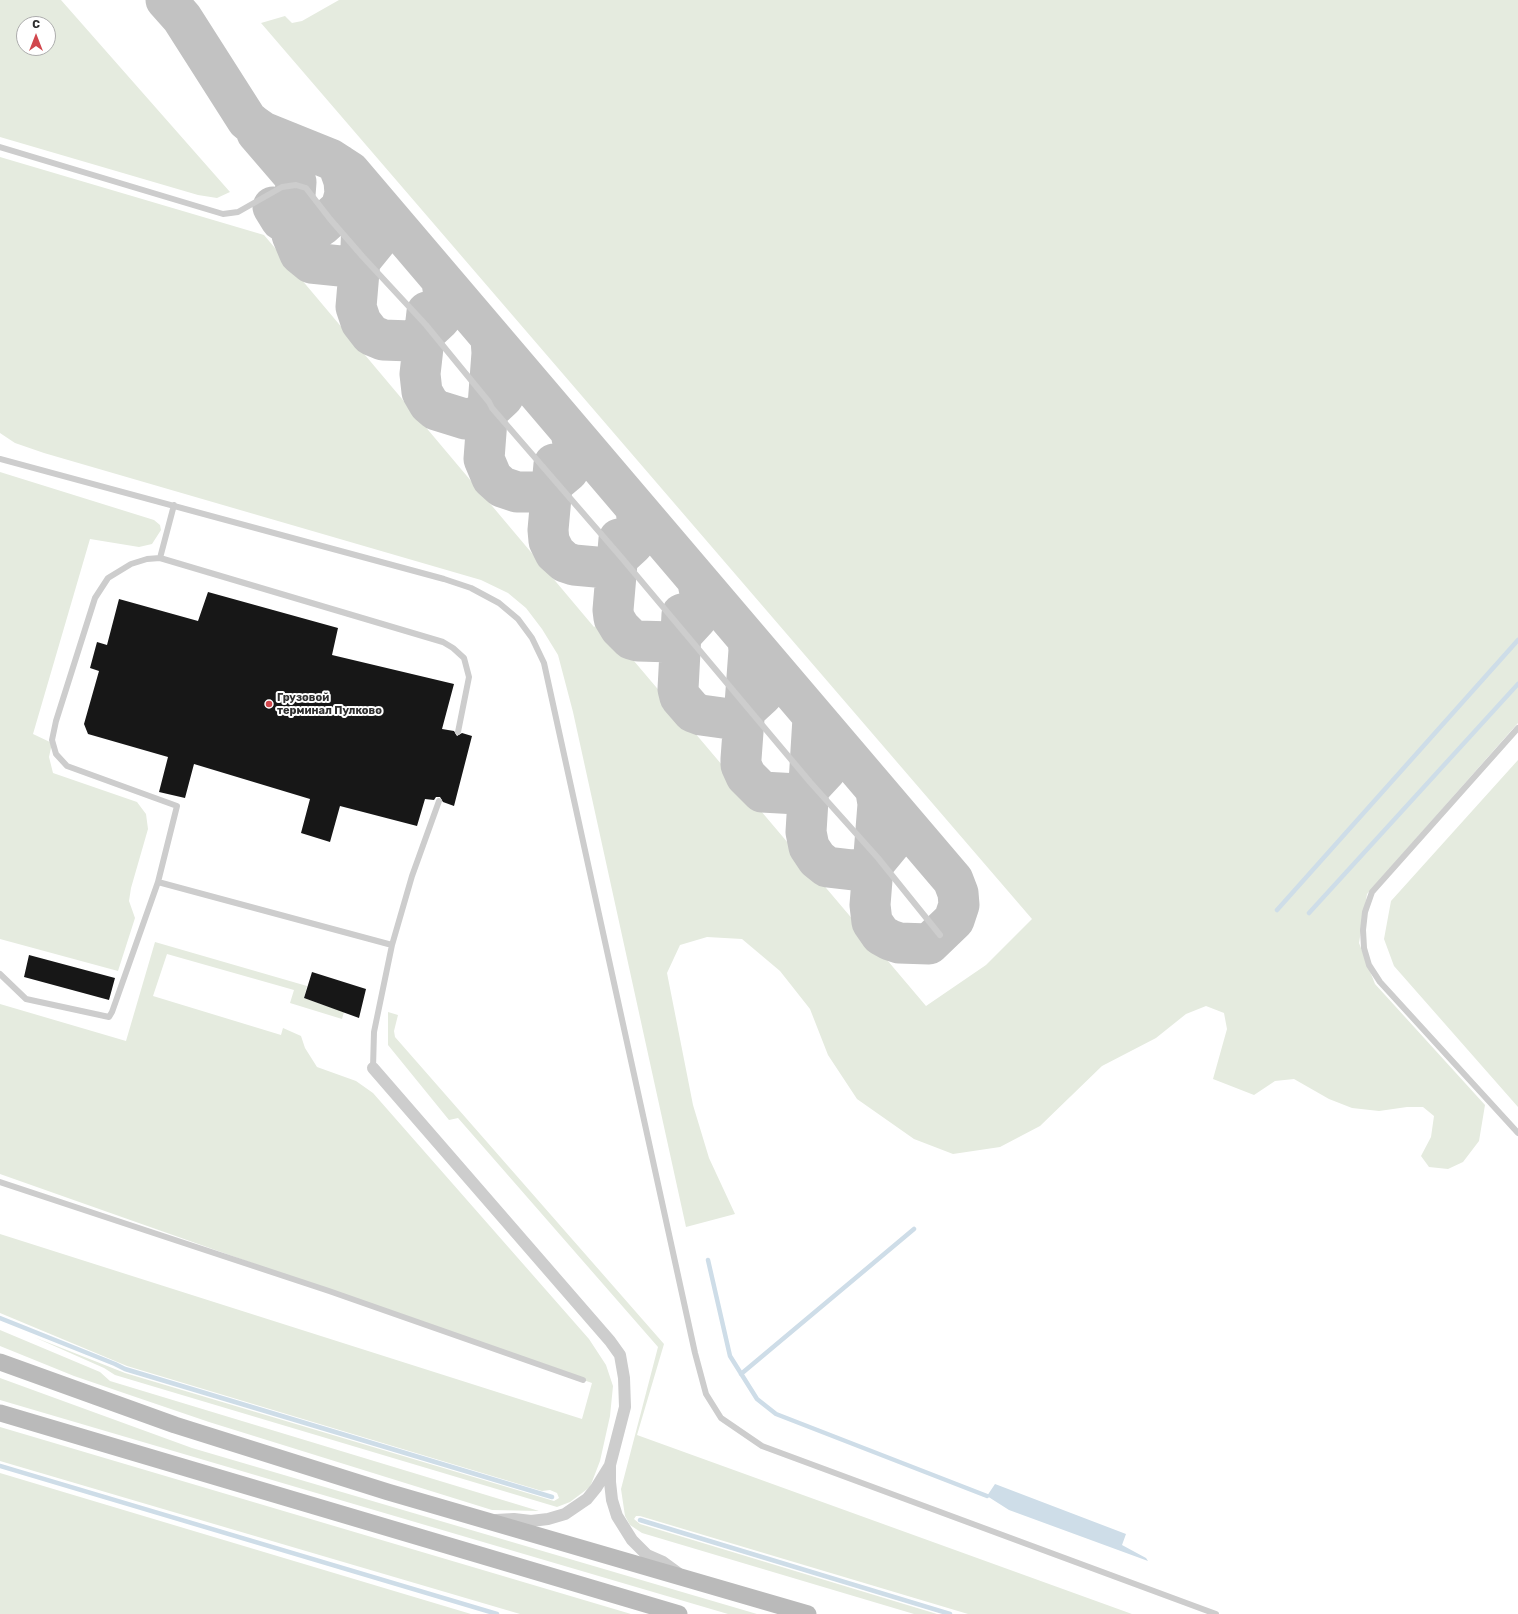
<!DOCTYPE html>
<html>
<head>
<meta charset="utf-8">
<style>
  body { margin:0 }
  #map { position:relative; width:1518px; height:1614px; overflow:hidden; background:#fff; font-family:Rubik,sans-serif }
  canvas { display:block }
  .north { position:absolute; left:16px; top:16px; width:40px; height:40px; box-sizing:border-box; background:#fff; border:1px solid #acacac; border-radius:50%; rotate:0deg; font-size:11px; font-weight:700; line-height:16px; text-align:center; color:#303030 }
  .north::after { content:''; display:block; margin:auto; width:14px; height:18px; background:#d1474d; clip-path:polygon(50% 0,100% 100%,50% 72%,0 100%) }
</style>
</head>
<body>
<div id="map">
<canvas width="1518" height="1614"></canvas>
<div class="north">С</div>
</div>
<script>
const ctx = document.querySelector('canvas').getContext('2d');
ctx.lineJoin = 'round';
function paint(path, color) { ctx.fillStyle = color; ctx.fill(path, 'evenodd'); }
const poly = rows => new Path2D(rows.map(r => 'M' + r).join(''));
function trace(path, color, width, dash) { ctx.strokeStyle = color; ctx.lineWidth = width; ctx.lineCap = dash ? 'butt' : 'round'; ctx.setLineDash(dash || []); ctx.stroke(path); }
function drawText(font, color, halo, rows, align = 'center') {
  ctx.font = font + ' Rubik,sans-serif'; ctx.lineWidth = 4; ctx.setLineDash([]); ctx.textBaseline = 'middle'; ctx.strokeStyle = halo; ctx.fillStyle = color; for (const [text, x, y, turn = 0] of rows) {
    ctx.save(); ctx.translate(x, y); ctx.rotate((+turn || 0) * Math.PI / 180); ctx.textAlign = isNaN(turn) ? turn : align; if (halo) ctx.strokeText(text, 0, 0); ctx.fillText(text, 0, 0); ctx.restore();
  }
}
const green = poly([
  [0,0,61,0,230,192,217,198,198,195,0,137],
  [24,24,48,24,48,48,24,48],
  [339,0,1518,0,1518,723,1367,894,1359,943,1375,984,1485,1105,1479,1141,1463,1162,1448,1169,1429,1167,1421,1156,1431,1137,1434,1116,1423,1107,1407,1107,1379,1111,1352,1108,1329,1099,1294,1079,1275,1081,1254,1095,1213,1079,1227,1029,1224,1013,1206,1006,1186,1014,1156,1038,1102,1066,1040,1126,1000,1147,953,1154,914,1139,857,1099,828,1055,810,1009,780,971,742,939,707,937,680,945,667,973,693,1105,709,1158,735,1214,686,1227,573,712,558,655,542,629,526,608,508,593,481,580,44,453,15,443,0,433,0,157,264,235,594,627,601,622,926,1006,986,965,1032,919,261,23,285,16,292,23,302,21],
  [0,472,154,520,160,525,161,530,152,544,139,547,90,539,33,734,52,743,49,757,53,773,137,802,146,814,148,829,131,888,129,901,135,918,118,971,0,939],
  [1518,760,1518,1107,1394,966,1384,939,1391,901],
  [155,942,307,986,304,998,344,1012,342,1019,290,1003,294,990,167,954,153,996,281,1035,283,1028,301,1036,305,1048,317,1067,356,1081,373,1093,589,1339,606,1365,613,1386,610,1416,600,1461,590,1487,570,1502,557,1507,115,1375,104,1368,34,1337,125,1373,554,1501,559,1498,557,1493,550,1490,542,1491,127,1366,0,1313,0,1234,582,1419,592,1383,0,1174,0,1004,126,1041],
  [388,1012,398,1015,394,1031,395,1037,664,1344,637,1435,1132,1614,968,1614,640,1516,636,1516,634,1519,640,1524,937,1614,914,1614,642,1533,630,1525,625,1516,621,1489,658,1347,458,1118,449,1120,388,1045],
  [0,1330,100,1372,110,1381,539,1511,492,1510,209,1422,74,1376,0,1346],
  [0,1378,192,1448,757,1614,728,1614,0,1400],
  [0,1427,503,1576,631,1614,520,1614,0,1461],
  [0,1473,471,1614,0,1614]
]);
const water = poly([
  [995,1484,1126,1534,1122,1545,1146,1558,1148,1561,1009,1510,987,1496]
]);
const stream = poly([
  [1277,910,1518,640],
  [1309,913,1518,684],
  [708,1260,730,1356,757,1399,776,1414,987,1496],
  [0,1318,115,1364,125,1369,552,1497],
  [741,1374,914,1229],
  [0,1466,497,1614],
  [640,1520,950,1614]
]);
const taxiway = poly([
  [166,0,182,18,247,120,253,125,263,132,330,159,350,172,953,880,958,893,959,905,954,920,929,944,899,943,890,940,881,935,872,922,870,905,878,804,876,792],
  [257,133,294,176,296,182,292,235,300,254,311,263,350,267,363,257,376,241],
  [363,189,361,248,356,307,361,322,371,335,383,340,411,341,426,332,440,319,445,304,442,281],
  [273,207,281,220,294,227,311,228,321,226,341,208,345,194,344,181,338,164],
  [427,312,420,374,422,392,429,404,436,410,465,419,477,417,488,411,503,397,506,392],
  [491,339,492,353,484,459,492,478,502,487,517,492,543,492,568,471,572,464,574,447,571,433],
  [554,464,548,530,549,541,555,553,565,562,574,565,607,568,633,544,638,525,636,510],
  [619,539,613,610,614,618,620,628,631,639,638,641,673,642,684,632,696,619,700,611,702,602,698,583],
  [682,614,678,689,680,697,693,712,701,715,730,719,737,718,762,695],
  [748,641,749,650,741,759,741,765,746,776,762,792,798,794,813,784,826,770],
  [813,718,806,832,809,847,817,859,827,867,853,870,863,869,876,861,890,844]
]);
const building = poly([
  [208,592,338,628,332,655,454,684,442,729,454,731,457,736,462,733,472,736,454,806,443,802,440,797,436,797,434,800,425,799,417,826,340,806,330,842,301,833,310,799,194,764,185,798,159,792,168,757,88,734,84,724,99,671,90,668,97,642,107,645,119,599,198,621],
  [29,955,115,978,109,1000,24,977],
  [312,972,366,989,359,1018,304,998]
]);
const lane = poly([
  [0,147,223,214,238,212,282,187,296,185,306,188,330,219,363,257,426,325,489,402,492,408,621,557,810,782,878,858,940,935],
  [0,459,444,579,471,588,499,603,518,619,532,638,544,663,695,1353,706,1394,721,1418,762,1446,789,1456,1216,1614],
  [160,558,174,505],
  [1518,728,1372,892,1365,912,1363,930,1364,948,1369,965,1380,982,1518,1133],
  [392,945,158,882,177,806,67,766,56,754,52,740,56,721,95,598,108,578,131,564,147,559,160,558,443,642,453,648,464,658,469,677,458,732],
  [0,974,26,999,109,1017,112,1012,158,882],
  [373,1068,374,1032,392,945,412,876,439,801],
  [0,1182,329,1291,583,1380]
]);
const street = poly([
  [373,1068,610,1341,620,1355,624,1378,625,1407,610,1465,610,1482,612,1500,617,1516,632,1540,647,1555,663,1562,678,1573],
  [496,1520,514,1519,531,1521,548,1519,565,1514,587,1499,596,1488,609,1467]
]);
const secondary = poly([
  [0,1362,175,1425,388,1492,808,1614],
  [0,1413,679,1614]
]);
const markers = [
  [269,704,4,"#d1474d"]
];
const poiNames = [
  ["Грузовой",277,698],
  ["терминал Пулково",277,711]
];
paint(green, '#e5ebdf');
paint(water, '#cedde8');
trace(stream, '#cedde8', 4.5);
trace(taxiway, '#c2c2c2', 41);
paint(building, '#171717');
trace(lane, '#cdcdcd', 6);
trace(street, '#cdcdcd', 12);
trace(secondary, '#bababa', 17);
for (const [x, y, r, color] of markers) { const dot = new Path2D(); dot.arc(x, y, r, 0, 2 * Math.PI); ctx.fillStyle = color; ctx.fill(dot); trace(dot, '#fff', 1.5); }
drawText('bold 11px', '#303030', '#fff', poiNames, 'left');
</script>
</body>
</html>
